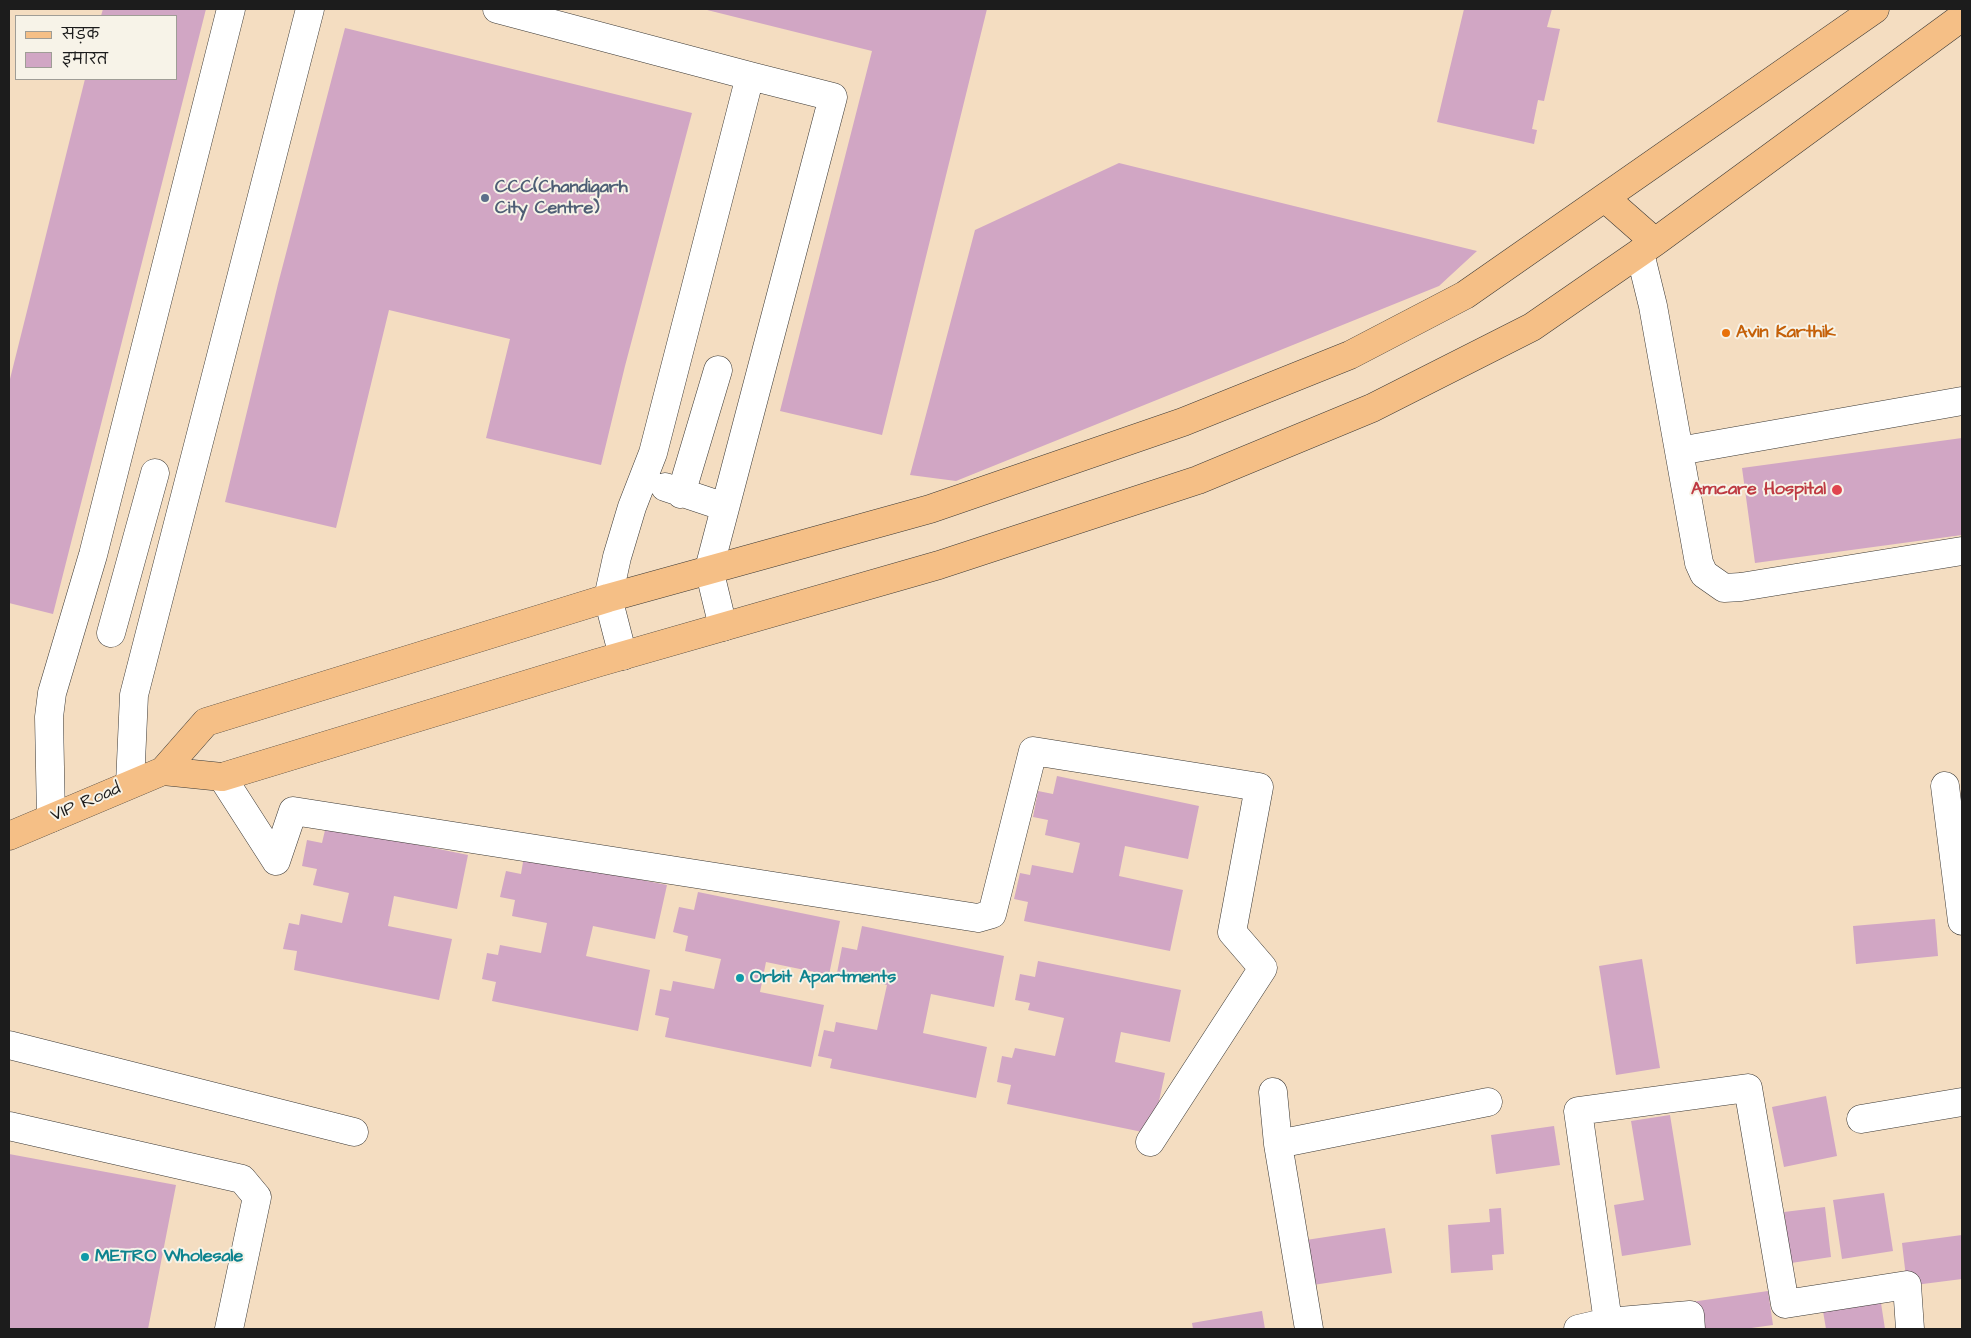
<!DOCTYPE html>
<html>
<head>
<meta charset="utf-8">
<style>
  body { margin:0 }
  #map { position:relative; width:1971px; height:1338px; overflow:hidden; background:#f4ddc1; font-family:"Architects Daughter","Playpen Sans Deva",sans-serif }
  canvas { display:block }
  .frame { position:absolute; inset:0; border:10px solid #1c1c1c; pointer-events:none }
  .legend { position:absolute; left:15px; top:15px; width:162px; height:65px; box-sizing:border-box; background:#f7f3e8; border:1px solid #9f9d96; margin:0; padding:6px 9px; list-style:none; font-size:15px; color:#1c1c1c }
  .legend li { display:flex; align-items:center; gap:10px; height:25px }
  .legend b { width:25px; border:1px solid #9f9d96 }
</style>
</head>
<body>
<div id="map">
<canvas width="1971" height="1338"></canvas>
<div class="frame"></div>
<ul class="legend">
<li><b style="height:6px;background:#f5bf86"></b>सड़क</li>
<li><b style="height:14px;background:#d1a6c4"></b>इमारत</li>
</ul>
</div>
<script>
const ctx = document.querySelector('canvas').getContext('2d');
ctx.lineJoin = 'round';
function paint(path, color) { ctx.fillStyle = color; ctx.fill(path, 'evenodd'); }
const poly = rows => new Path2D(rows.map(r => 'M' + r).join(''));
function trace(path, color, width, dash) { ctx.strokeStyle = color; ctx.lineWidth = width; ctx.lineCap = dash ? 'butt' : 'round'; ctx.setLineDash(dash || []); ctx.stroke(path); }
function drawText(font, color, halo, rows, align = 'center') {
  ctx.font = font + ' "Architects Daughter",sans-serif'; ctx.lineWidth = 4; ctx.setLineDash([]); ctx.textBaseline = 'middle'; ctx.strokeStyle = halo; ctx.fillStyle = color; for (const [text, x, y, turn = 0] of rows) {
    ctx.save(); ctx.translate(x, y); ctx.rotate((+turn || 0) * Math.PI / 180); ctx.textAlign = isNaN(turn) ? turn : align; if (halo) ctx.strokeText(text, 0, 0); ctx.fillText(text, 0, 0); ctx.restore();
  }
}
const building = poly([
  [103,9,206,9,53,614,9,603,9,383,85,79,176,79,176,16,101,16],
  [703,9,987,9,882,435,780,411,872,51],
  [1464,9,1552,9,1547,27,1560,29,1544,101,1538,100,1532,129,1537,130,1534,144,1437,122],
  [345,28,692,113,625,366,601,465,486,438,510,339,389,310,336,528,225,502,278,284],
  [1119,163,1477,251,1439,286,956,481,910,475,975,230],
  [1962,438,1962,535,1755,563,1742,468],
  [1057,776,1199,806,1188,859,1125,846,1119,876,1183,890,1170,951,1024,921,1028,902,1014,899,1020,873,1030,875,1032,865,1073,873,1080,843,1045,835,1048,820,1033,817,1038,791,1053,794],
  [326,826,468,855,457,909,394,896,388,926,452,939,439,1000,294,970,297,951,283,949,289,923,299,925,301,914,342,923,349,893,313,885,317,869,302,866,307,840,322,843],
  [524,856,667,885,655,939,593,926,586,956,650,970,638,1031,492,1001,496,982,482,979,487,953,498,955,500,945,541,953,547,923,512,916,515,900,500,897,506,871,521,874],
  [698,892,840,921,829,975,766,962,760,992,824,1005,811,1067,665,1037,669,1018,655,1015,660,989,671,991,673,981,714,989,721,959,685,951,688,936,673,932,679,907,694,910],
  [1935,919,1938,956,1856,964,1853,926],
  [862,926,1004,956,994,1007,931,994,923,1033,987,1047,976,1098,830,1068,832,1059,818,1056,824,1030,834,1032,836,1022,877,1030,887,985,837,973,842,947,857,950],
  [1642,959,1660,1068,1616,1075,1599,966],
  [1038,961,1181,990,1170,1042,1121,1032,1115,1062,1165,1073,1152,1134,1007,1104,1011,1085,997,1082,1002,1056,1012,1058,1015,1048,1055,1056,1064,1018,1028,1010,1030,1003,1015,1000,1020,974,1035,977],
  [1826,1096,1837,1156,1784,1167,1772,1107],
  [1670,1115,1691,1245,1622,1256,1614,1205,1644,1200,1631,1121],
  [1554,1126,1560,1165,1496,1174,1491,1135],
  [9,1154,176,1185,148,1329,9,1329],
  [1884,1193,1893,1251,1842,1259,1833,1200],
  [1825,1207,1831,1257,1791,1263,1784,1212],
  [1501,1208,1504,1254,1492,1255,1493,1270,1451,1273,1448,1225,1490,1222,1489,1209],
  [1385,1228,1392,1273,1313,1285,1306,1240],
  [1962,1235,1962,1279,1907,1286,1902,1243],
  [1768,1291,1773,1325,1744,1329,1694,1329,1691,1302],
  [1881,1303,1885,1329,1826,1329,1823,1311],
  [1262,1311,1265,1329,1193,1329,1192,1323]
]);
const minor = poly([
  [497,9,750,76,653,453,632,507,617,557,608,598,623,656],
  [1640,253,1653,306,1699,563,1704,574,1724,588,1741,587,1962,551],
  [1679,451,1962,401],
  [665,487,725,507],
  [681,494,718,370],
  [723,627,709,569,833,97,750,76],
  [111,633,155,473],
  [222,777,276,861],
  [130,784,134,695,310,9],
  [1945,786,1962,921],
  [51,818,49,717,52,693,93,555,231,9],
  [276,861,293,811,978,918,992,914,1033,751,1259,787,1232,932,1263,968,1150,1142],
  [9,1045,354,1132],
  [1273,1092,1278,1144,1309,1329],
  [1861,1119,1962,1102],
  [9,1126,242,1179,257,1197,229,1329],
  [1278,1144,1488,1102],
  [1608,1322,1578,1111,1748,1088,1785,1304,1907,1285,1910,1329],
  [1578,1329,1608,1322,1690,1315,1691,1329]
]);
const major = poly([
  [1605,198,1655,242],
  [163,771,222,777,597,663,939,565,1198,480,1372,408,1532,327,1655,242,1962,17],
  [9,836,163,771,206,722,608,598,930,509,1183,422,1350,355,1465,295,1875,9]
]);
const markers = [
  [485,198,5,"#5c6f8a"],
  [1726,333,5,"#e8710a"],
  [1837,490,6,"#e0444e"],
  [740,978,5,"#0f9aa8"],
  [85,1257,5,"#0f9aa8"]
];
const serviceNames = [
  ["CCC(Chandigarh",495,188],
  ["City Centre)",495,209]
];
const foodNames = [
  ["Avin Karthik",1736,333]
];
const healthNames = [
  ["Amcare Hospital",1826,490]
];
const streetNames = [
  ["VIP Road",86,803,-23]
];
const cultureNames = [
  ["Orbit Apartments",750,978],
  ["METRO Wholesale",95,1257]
];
paint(building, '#d1a6c4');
trace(minor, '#3c3935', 29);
trace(major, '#3c3935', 29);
trace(minor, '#fff', 28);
trace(major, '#f5bf86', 28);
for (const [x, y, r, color] of markers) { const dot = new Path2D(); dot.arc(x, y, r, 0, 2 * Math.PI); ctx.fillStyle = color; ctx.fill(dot); trace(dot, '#f7f3e8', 2); }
drawText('bold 18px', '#4e5e75', '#f7f3e8', serviceNames, 'left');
drawText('bold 18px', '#c56008', '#f7f3e8', foodNames, 'left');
drawText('bold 18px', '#be3a42', '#f7f3e8', healthNames, 'right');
drawText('18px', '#1c1c1c', '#f7f3e8', streetNames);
drawText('bold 18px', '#0d838f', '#f7f3e8', cultureNames, 'left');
</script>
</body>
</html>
